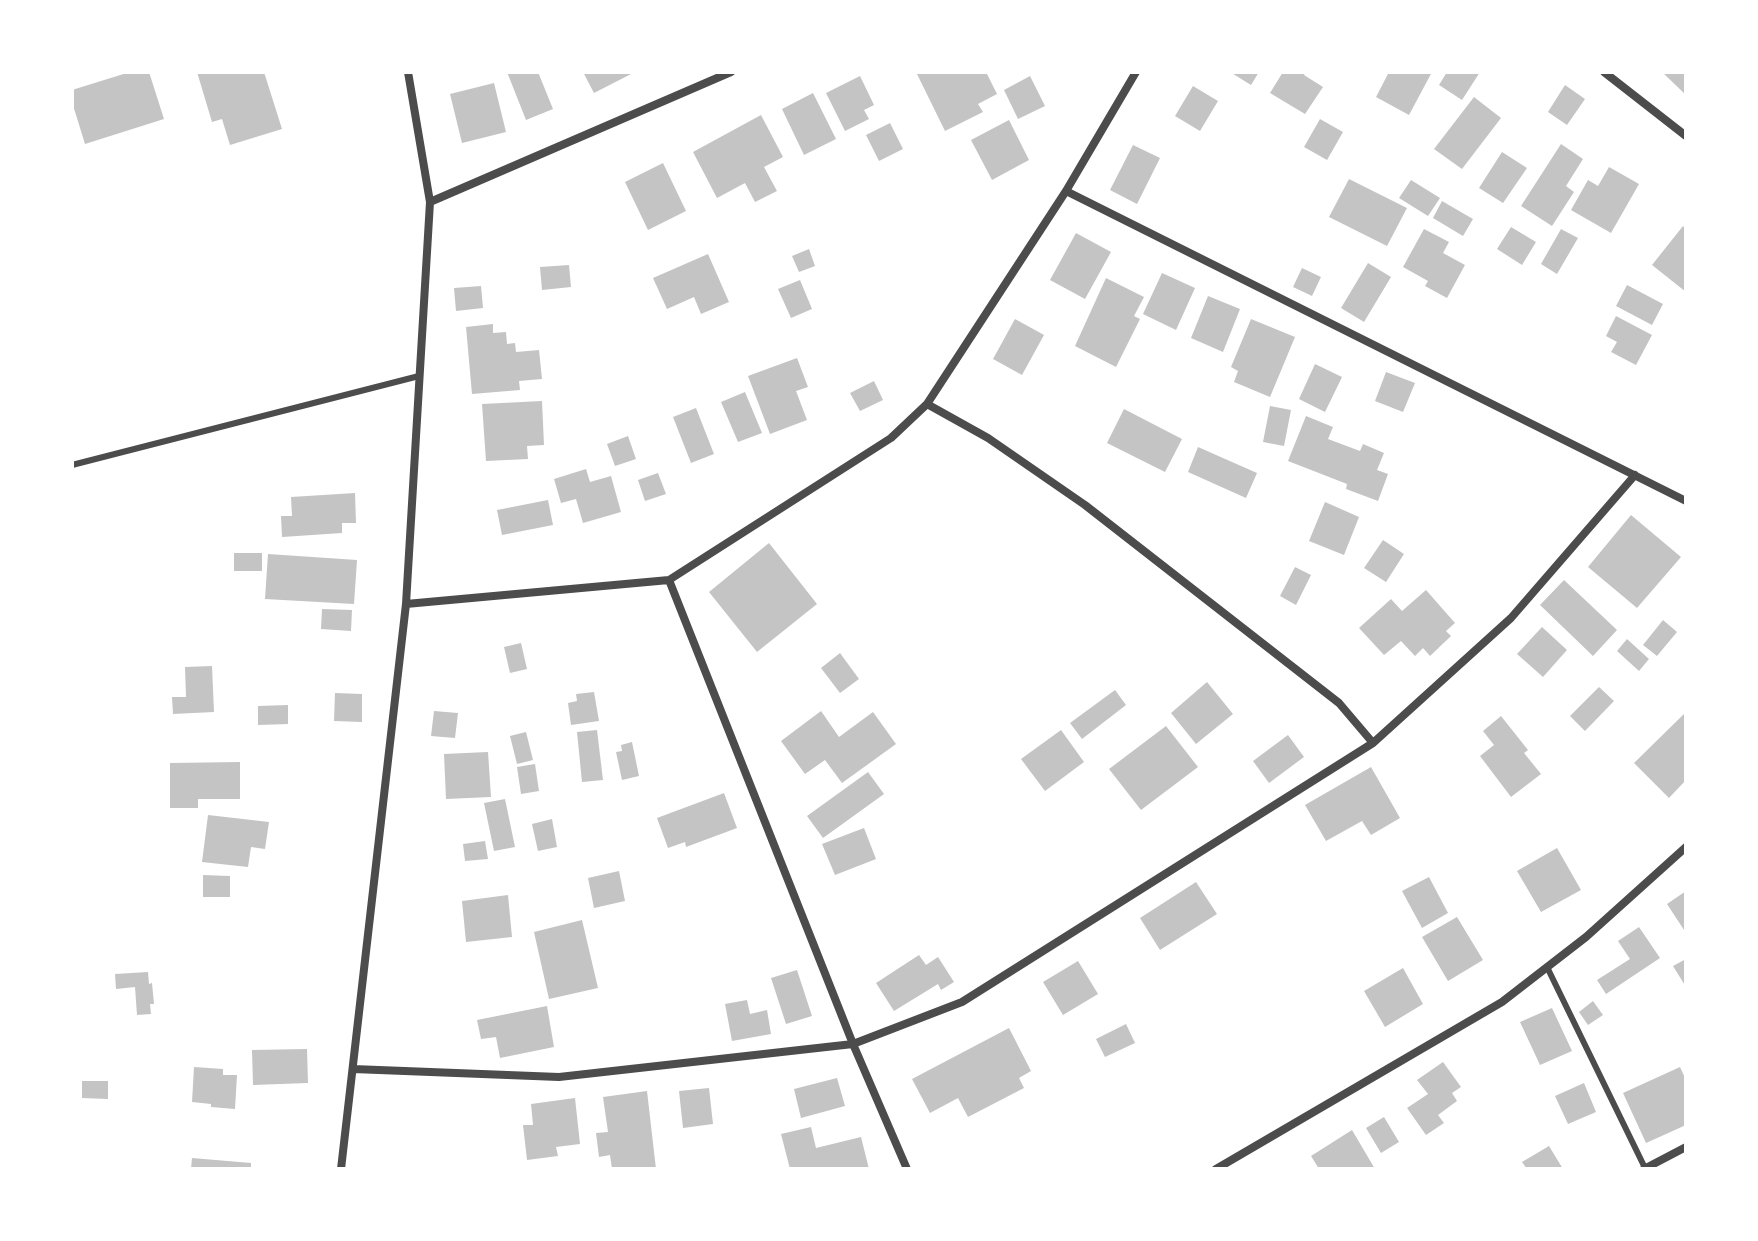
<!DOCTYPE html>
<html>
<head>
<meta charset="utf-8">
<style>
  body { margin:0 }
  #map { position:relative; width:1758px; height:1241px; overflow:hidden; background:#fff; font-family:Helvetica,sans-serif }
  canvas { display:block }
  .frame { position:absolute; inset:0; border:74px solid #fff; pointer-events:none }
</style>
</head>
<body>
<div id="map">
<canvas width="1758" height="1241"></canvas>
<div class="frame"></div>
</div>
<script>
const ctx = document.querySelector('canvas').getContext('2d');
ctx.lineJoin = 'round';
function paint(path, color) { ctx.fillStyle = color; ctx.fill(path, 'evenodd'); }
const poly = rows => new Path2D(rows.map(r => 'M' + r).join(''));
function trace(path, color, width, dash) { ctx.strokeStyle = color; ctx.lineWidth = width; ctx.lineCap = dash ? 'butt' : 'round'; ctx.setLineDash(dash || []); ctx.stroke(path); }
const building = poly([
  [130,72,149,72,164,119,85,144,72,102,72,90],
  [197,72,264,72,282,129,230,145,222,119,212,122],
  [507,72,538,72,553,109,526,120],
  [583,72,635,72,594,93],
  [916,72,986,72,997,94,978,104,983,112,945,131],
  [1230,72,1259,72,1251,85],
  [1283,72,1306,72,1304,75,1323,87,1305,114,1270,93],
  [1389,72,1432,72,1409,115,1376,97],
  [1447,72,1480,72,1462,100,1439,85],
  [1662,72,1686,72,1686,95],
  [860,76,874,105,864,110,869,119,845,131,826,93],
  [1030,76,1045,106,1018,119,1004,90],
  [494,83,506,132,462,143,450,94],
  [1565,85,1585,99,1567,125,1548,112],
  [1193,86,1218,101,1200,131,1175,116],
  [813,93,836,139,804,155,782,109],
  [1474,97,1501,118,1462,169,1434,149],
  [761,115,783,157,764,167,777,191,755,202,745,183,717,198,693,152],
  [1320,119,1343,132,1327,160,1304,147],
  [1009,120,1029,160,992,180,971,140],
  [890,123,903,149,879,161,866,135],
  [1561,144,1583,159,1566,186,1574,192,1552,226,1521,206],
  [1133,145,1160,158,1137,204,1110,190],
  [1502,152,1527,168,1503,203,1479,188],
  [663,163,686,211,648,230,625,182],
  [1609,167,1639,184,1611,233,1571,210,1588,180,1598,186],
  [1349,179,1407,208,1387,246,1329,217],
  [1411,180,1440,198,1428,216,1399,198],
  [1442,201,1473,219,1463,236,1433,218],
  [1683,226,1686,229,1686,292,1652,265],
  [1511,227,1536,242,1522,265,1497,249],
  [1424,229,1449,242,1443,253,1465,265,1447,298,1425,286,1428,281,1403,267],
  [1561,229,1578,238,1557,274,1541,264],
  [1076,233,1111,252,1085,299,1050,280],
  [809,249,815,266,799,272,792,256],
  [708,254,729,302,701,314,694,297,667,309,653,278],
  [1368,263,1391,277,1364,322,1341,308],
  [569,265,571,287,542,290,540,267],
  [1302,268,1321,277,1312,296,1293,287],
  [1162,273,1195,288,1176,330,1143,314],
  [1106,278,1144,297,1134,316,1140,319,1116,367,1075,346],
  [800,280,812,309,791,318,778,289],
  [1627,285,1663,304,1652,325,1616,306],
  [481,286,483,308,456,311,454,288],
  [1208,296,1240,309,1223,352,1191,338],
  [1616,316,1652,335,1636,365,1611,352,1617,342,1606,336],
  [1015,319,1044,335,1022,375,993,359],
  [1251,319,1295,337,1270,397,1234,382,1238,371,1231,367],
  [493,324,493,333,506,332,507,344,515,343,516,352,539,350,542,379,519,381,520,390,472,394,466,327],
  [797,358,808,387,796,391,807,420,770,434,748,376],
  [1315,364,1342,377,1325,412,1299,399],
  [1386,372,1415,383,1403,412,1375,401],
  [874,381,883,400,860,411,850,393],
  [745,392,762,433,738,442,721,402],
  [542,401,544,445,527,446,528,459,486,461,482,404],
  [1270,406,1291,410,1284,446,1263,442],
  [696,408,714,454,691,463,673,417],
  [1124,409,1182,439,1165,472,1107,443],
  [1306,416,1333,427,1328,439,1360,451,1363,444,1384,453,1377,470,1388,474,1378,501,1346,489,1347,484,1288,461],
  [628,436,636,459,615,466,607,444],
  [1198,447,1257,473,1246,498,1188,472],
  [586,469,590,482,611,476,621,512,583,523,576,499,561,503,554,479],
  [658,473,666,494,645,501,638,480],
  [355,493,356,523,342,523,342,533,282,537,281,516,292,516,291,497],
  [548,500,553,525,502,535,497,510],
  [1325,502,1359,517,1344,555,1309,541],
  [1631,515,1681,557,1637,608,1588,567],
  [1383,540,1404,554,1386,582,1364,568],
  [769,543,817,604,757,652,709,592],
  [234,553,262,553,262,571,234,571],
  [268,554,357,560,354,604,265,599],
  [1295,567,1311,575,1296,605,1280,596],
  [1564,580,1617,630,1593,656,1540,605],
  [1426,590,1455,623,1446,631,1451,636,1430,656,1423,648,1415,656,1401,641,1384,655,1359,628,1391,599,1402,611],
  [322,609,352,610,351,631,321,629],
  [1663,620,1677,632,1657,656,1643,645],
  [1542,627,1567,650,1543,677,1517,654],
  [1627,639,1649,659,1639,671,1617,651],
  [521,643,527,669,510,673,504,647],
  [840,653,859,679,840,693,821,668],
  [212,666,214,712,173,714,172,697,186,697,185,667],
  [1207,682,1233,714,1196,744,1171,713],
  [1599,687,1614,701,1585,731,1570,716],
  [1115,690,1126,705,1082,739,1070,723],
  [594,692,599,721,571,725,568,703,577,701,576,694],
  [335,693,362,694,362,722,334,721],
  [288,705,288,724,258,725,258,706],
  [434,711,458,713,455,738,431,736],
  [821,711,839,737,873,712,896,744,842,783,825,760,805,774,781,741],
  [1686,712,1686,780,1669,798,1634,763],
  [1501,716,1528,750,1524,753,1541,774,1511,797,1480,756,1494,745,1483,731],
  [1166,726,1198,767,1141,810,1109,769],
  [597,730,603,780,582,782,577,732],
  [1061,730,1084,762,1045,791,1021,759],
  [526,732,533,760,517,764,510,736],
  [1288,735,1304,757,1269,783,1253,761],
  [632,742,639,776,622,780,616,752,622,751,621,745],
  [488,752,491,797,446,799,444,754],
  [240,762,240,799,198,799,198,808,170,808,170,763],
  [535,764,539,791,521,794,517,767],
  [1371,767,1400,818,1371,835,1362,821,1326,841,1305,805],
  [868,772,884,794,823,838,807,816],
  [724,793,737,828,686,847,685,842,668,848,657,818],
  [505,799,515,847,494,851,484,803],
  [208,815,269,822,265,849,251,847,248,867,202,862],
  [552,819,557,847,538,851,532,824],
  [864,828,876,859,835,875,822,844],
  [485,841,488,859,465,861,463,844],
  [1557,848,1581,890,1541,912,1517,871],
  [619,871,625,901,594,908,588,878],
  [203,875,230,876,230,897,203,897],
  [1429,877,1448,913,1422,928,1402,891],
  [1196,882,1217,914,1160,950,1140,918],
  [1686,891,1686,933,1667,904],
  [508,895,512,937,466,942,462,901],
  [1457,917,1483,960,1448,981,1422,937],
  [582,920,598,988,549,999,534,932],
  [1639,927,1660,958,1606,994,1597,980,1630,959,1618,941],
  [919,955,926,965,938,957,954,982,941,990,938,984,894,1011,876,983],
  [1686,959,1686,987,1673,966],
  [1078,961,1098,994,1063,1015,1043,982],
  [1403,968,1423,1004,1385,1027,1364,991],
  [797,970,812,1016,786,1024,771,978],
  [148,972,149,984,152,983,154,1004,150,1004,151,1014,137,1015,135,987,116,989,115,974],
  [747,1000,750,1014,767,1010,771,1034,732,1041,725,1004],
  [1593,1001,1603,1015,1588,1025,1579,1012],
  [547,1006,554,1047,500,1058,496,1037,481,1039,477,1020],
  [1552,1008,1572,1051,1540,1065,1520,1022],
  [1126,1024,1135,1043,1105,1057,1096,1039],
  [1009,1028,1031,1071,1019,1078,1024,1088,968,1117,958,1098,930,1113,912,1079],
  [307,1049,308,1083,253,1085,252,1050],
  [1443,1062,1461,1087,1452,1093,1457,1101,1438,1115,1444,1123,1426,1135,1407,1108,1428,1094,1417,1080],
  [194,1067,223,1069,223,1075,237,1075,235,1109,211,1107,211,1104,192,1102],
  [1680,1067,1686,1080,1686,1119,1684,1120,1686,1125,1646,1143,1623,1093],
  [837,1078,845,1106,801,1118,794,1089],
  [82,1081,108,1081,108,1099,82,1098],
  [1584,1083,1596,1112,1568,1124,1555,1096],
  [709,1088,713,1124,683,1128,679,1091],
  [647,1091,656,1169,612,1169,610,1155,599,1157,596,1133,608,1132,603,1097],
  [575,1098,580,1144,556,1147,558,1156,527,1160,523,1125,533,1125,531,1104],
  [1384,1117,1399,1142,1381,1153,1366,1128],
  [811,1127,816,1148,861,1137,869,1169,790,1169,781,1134],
  [1352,1130,1375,1169,1319,1169,1311,1156],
  [1549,1146,1563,1169,1527,1169,1522,1162],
  [192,1158,251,1163,251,1169,191,1169]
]);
const service = poly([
  [72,465,419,376],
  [1547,967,1645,1168]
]);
const minor = poly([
  [1604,72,1686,136],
  [1066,191,1686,501],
  [430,202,731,72],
  [927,404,988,438,1085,505,1339,703,1373,743],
  [669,580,853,1044,907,1169],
  [406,604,669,580,891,438,927,404,1066,191,1136,72],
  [353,1069,559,1077,853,1044,962,1002,1373,743,1511,618,1635,475],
  [341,1169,406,604,430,202,408,72],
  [1216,1169,1502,1002,1586,937,1686,847],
  [1644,1169,1686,1147]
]);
paint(building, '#c4c4c4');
trace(service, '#4c4c4c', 6);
trace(minor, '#4c4c4c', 8);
</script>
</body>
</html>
